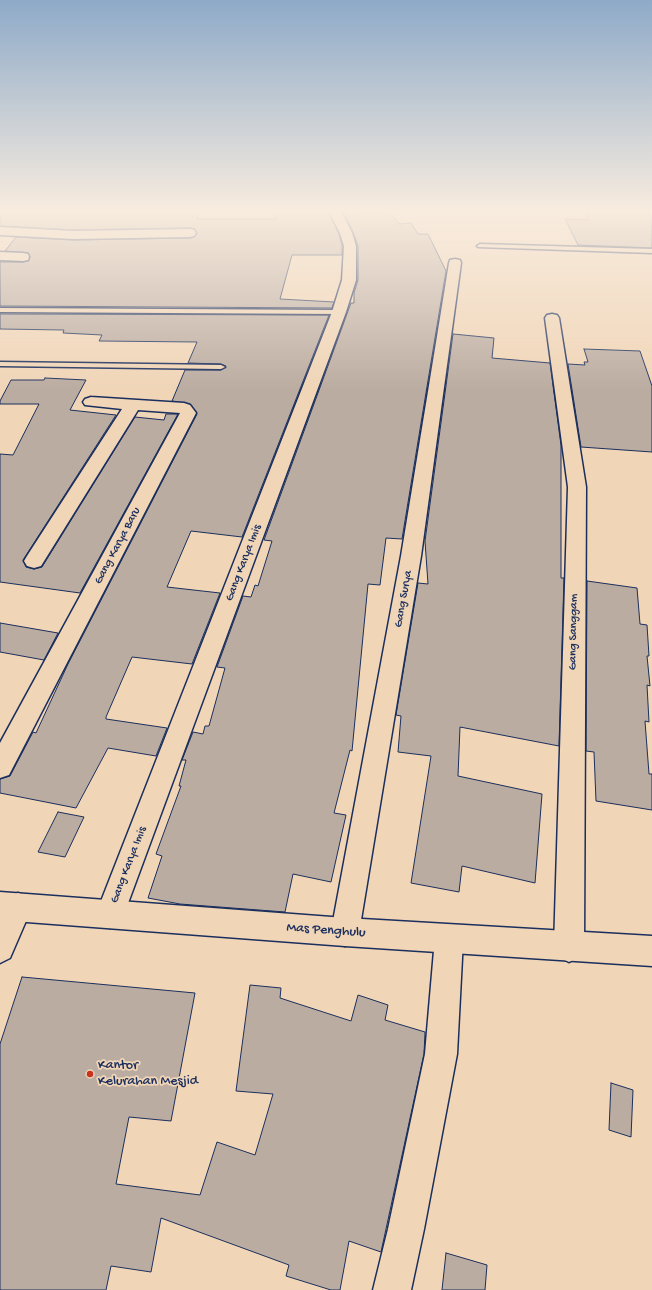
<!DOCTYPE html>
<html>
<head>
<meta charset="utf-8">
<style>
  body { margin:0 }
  canvas { display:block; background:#f0d5b7 }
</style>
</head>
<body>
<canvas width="652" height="1290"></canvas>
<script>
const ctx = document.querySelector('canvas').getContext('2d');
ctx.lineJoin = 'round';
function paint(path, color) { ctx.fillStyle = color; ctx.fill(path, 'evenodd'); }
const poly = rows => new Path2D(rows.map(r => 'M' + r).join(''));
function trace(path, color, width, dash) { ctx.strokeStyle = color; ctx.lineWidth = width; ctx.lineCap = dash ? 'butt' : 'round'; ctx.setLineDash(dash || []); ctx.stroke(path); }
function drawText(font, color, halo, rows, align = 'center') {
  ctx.font = font + ' "Gochi Hand",sans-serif'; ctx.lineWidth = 3.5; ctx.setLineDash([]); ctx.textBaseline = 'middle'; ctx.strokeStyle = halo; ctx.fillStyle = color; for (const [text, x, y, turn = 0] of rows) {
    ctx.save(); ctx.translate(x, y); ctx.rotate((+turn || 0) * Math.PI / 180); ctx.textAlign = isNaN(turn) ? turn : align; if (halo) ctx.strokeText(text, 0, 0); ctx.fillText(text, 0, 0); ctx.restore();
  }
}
const building = poly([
  [0,209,201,209,197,219,276,219,271,209,327,209,339,234,342,246,342,255,292,255,280,299,334,302,332,308,0,306,0,262,23,262,28,261,30,257,28,253,5,251,16,237,73,240,190,238,194,237,197,234,195,229,190,228,73,230,0,226,0,209],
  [342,209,363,209,363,213,389,211,399,224,411,223,418,234,428,234,446,271,402,539,386,538,380,585,368,584,352,751,350,750,334,813,346,815,331,882,293,874,285,912,180,904,148,898,162,856,156,854,181,786,179,786,186,760,182,760,193,732,203,734,205,726,209,726,225,668,217,667,243,596,251,597,255,585,258,586,272,541,264,540,351,303,354,303,354,293,358,280,358,246,353,232,342,209],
  [586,209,647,209,652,219,652,248,578,245,565,219,588,220,586,209],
  [0,314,329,315,242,537,191,531,167,587,220,593,192,664,132,657,106,717,106,719,167,728,156,756,108,748,76,808,0,793,0,779,10,776,33,732,36,733,68,664,197,414,190,404,172,401,185,370,221,370,226,366,221,364,188,363,197,342,99,341,102,335,63,333,64,330,0,329,0,314],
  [453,334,494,338,492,358,550,363,561,445,561,578,564,578,559,746,460,727,458,776,542,794,535,883,462,866,459,892,411,883,431,756,398,752,401,716,396,715,418,583,428,584,425,541,453,334],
  [584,349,640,351,652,386,652,452,581,447,568,364,585,365,584,362,588,362,584,349],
  [45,378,86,380,70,410,116,415,23,560,26,567,34,569,42,567,135,417,164,420,166,414,178,414,80,593,0,582,0,454,13,455,39,404,0,404,0,401,11,380,44,380,45,378],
  [587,581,637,588,640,624,647,625,649,656,647,656,650,686,647,685,649,722,645,721,649,774,652,774,652,810,596,801,594,752,586,751,587,581],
  [0,623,58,633,44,660,0,652,0,623],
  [58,812,84,817,65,857,38,852,58,812],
  [22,977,195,993,171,1121,129,1117,116,1184,200,1195,217,1142,255,1155,273,1094,236,1091,250,985,281,988,280,998,351,1021,358,995,388,1005,385,1020,425,1032,424,1054,381,1252,349,1241,340,1290,331,1290,286,1276,289,1265,161,1218,151,1272,111,1266,106,1290,0,1290,0,1044,22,977],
  [611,1083,633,1090,631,1137,609,1130,611,1083],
  [446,1253,487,1265,485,1290,442,1290,446,1253]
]);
const service = poly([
  [480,244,652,249,652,253,478,247,477,246,480,244],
  [0,308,339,310,343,312,339,314,0,312,0,308],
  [0,362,221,365,225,367,221,369,0,366,0,362]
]);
const minor = poly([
  [328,209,340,209,352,233,356,246,356,280,346,312,124,914,120,924,110,928,100,924,96,914,332,312,342,280,344,246,340,233,328,209],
  [0,227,73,231,190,229,194,230,196,233,194,236,190,237,73,239,0,235,0,227],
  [0,252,23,253,28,254,29,257,28,260,23,261,0,260,0,252],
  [455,259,460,260,461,263,421,556,359,932,355,942,345,946,335,942,331,932,401,556,449,263,450,260,455,259],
  [552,314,557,315,559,318,586,487,584,947,579,957,569,962,559,957,554,947,568,487,545,318,547,315,552,314],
  [91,397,184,403,190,405,196,413,9,775,0,778,0,743,180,413,138,410,41,566,34,568,27,566,24,561,27,556,122,409,85,405,83,402,85,399,91,397],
  [18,893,28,897,32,907,10,958,0,963,0,915,8,897,18,893],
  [449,925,459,929,463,939,457,1054,424,1229,411,1290,373,1290,388,1229,425,1054,435,939,439,929,449,925]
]);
const tertiary = poly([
  [0,892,345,918,652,936,652,966,345,946,0,920,0,892]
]);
const markers = [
  [90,1074,4,"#c8321e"]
];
const streetNames = [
  ["Gang Karya Baru",118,546,-62],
  ["Gang Karya Imis",244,563,-69],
  ["Gang Surya",404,599,-80],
  ["Gang Sanggam",574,632,-89],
  ["Gang Karya Imis",129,865,-69]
];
const nearStreetnames = [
  ["Mas Penghulu",326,931,4]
];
const nearPoinames = [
  ["Kantor",98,1066],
  ["Kelurahan Mesjid",98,1082]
];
paint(building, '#bbaca1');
trace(building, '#1b2f5e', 1);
trace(service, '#1b2f5e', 3);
trace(minor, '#1b2f5e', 3);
trace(tertiary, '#1b2f5e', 3);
paint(service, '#f0d5b7');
paint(minor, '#f0d5b7');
paint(tertiary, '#f0d5b7');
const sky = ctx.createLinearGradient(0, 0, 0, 390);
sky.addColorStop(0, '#8eaac8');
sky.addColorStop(0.54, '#f8ecdf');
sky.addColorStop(1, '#f8ecdf00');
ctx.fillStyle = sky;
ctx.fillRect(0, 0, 652, 390);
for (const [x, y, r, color] of markers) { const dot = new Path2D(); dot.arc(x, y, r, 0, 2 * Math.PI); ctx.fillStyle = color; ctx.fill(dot); trace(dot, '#f0d5b7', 1.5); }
drawText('12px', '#1b2f5e', '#f0d5b7', streetNames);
drawText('14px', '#1b2f5e', '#f0d5b7', nearStreetnames);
drawText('14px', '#1b2f5e', '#f0d5b7', nearPoinames, 'left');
</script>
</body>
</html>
